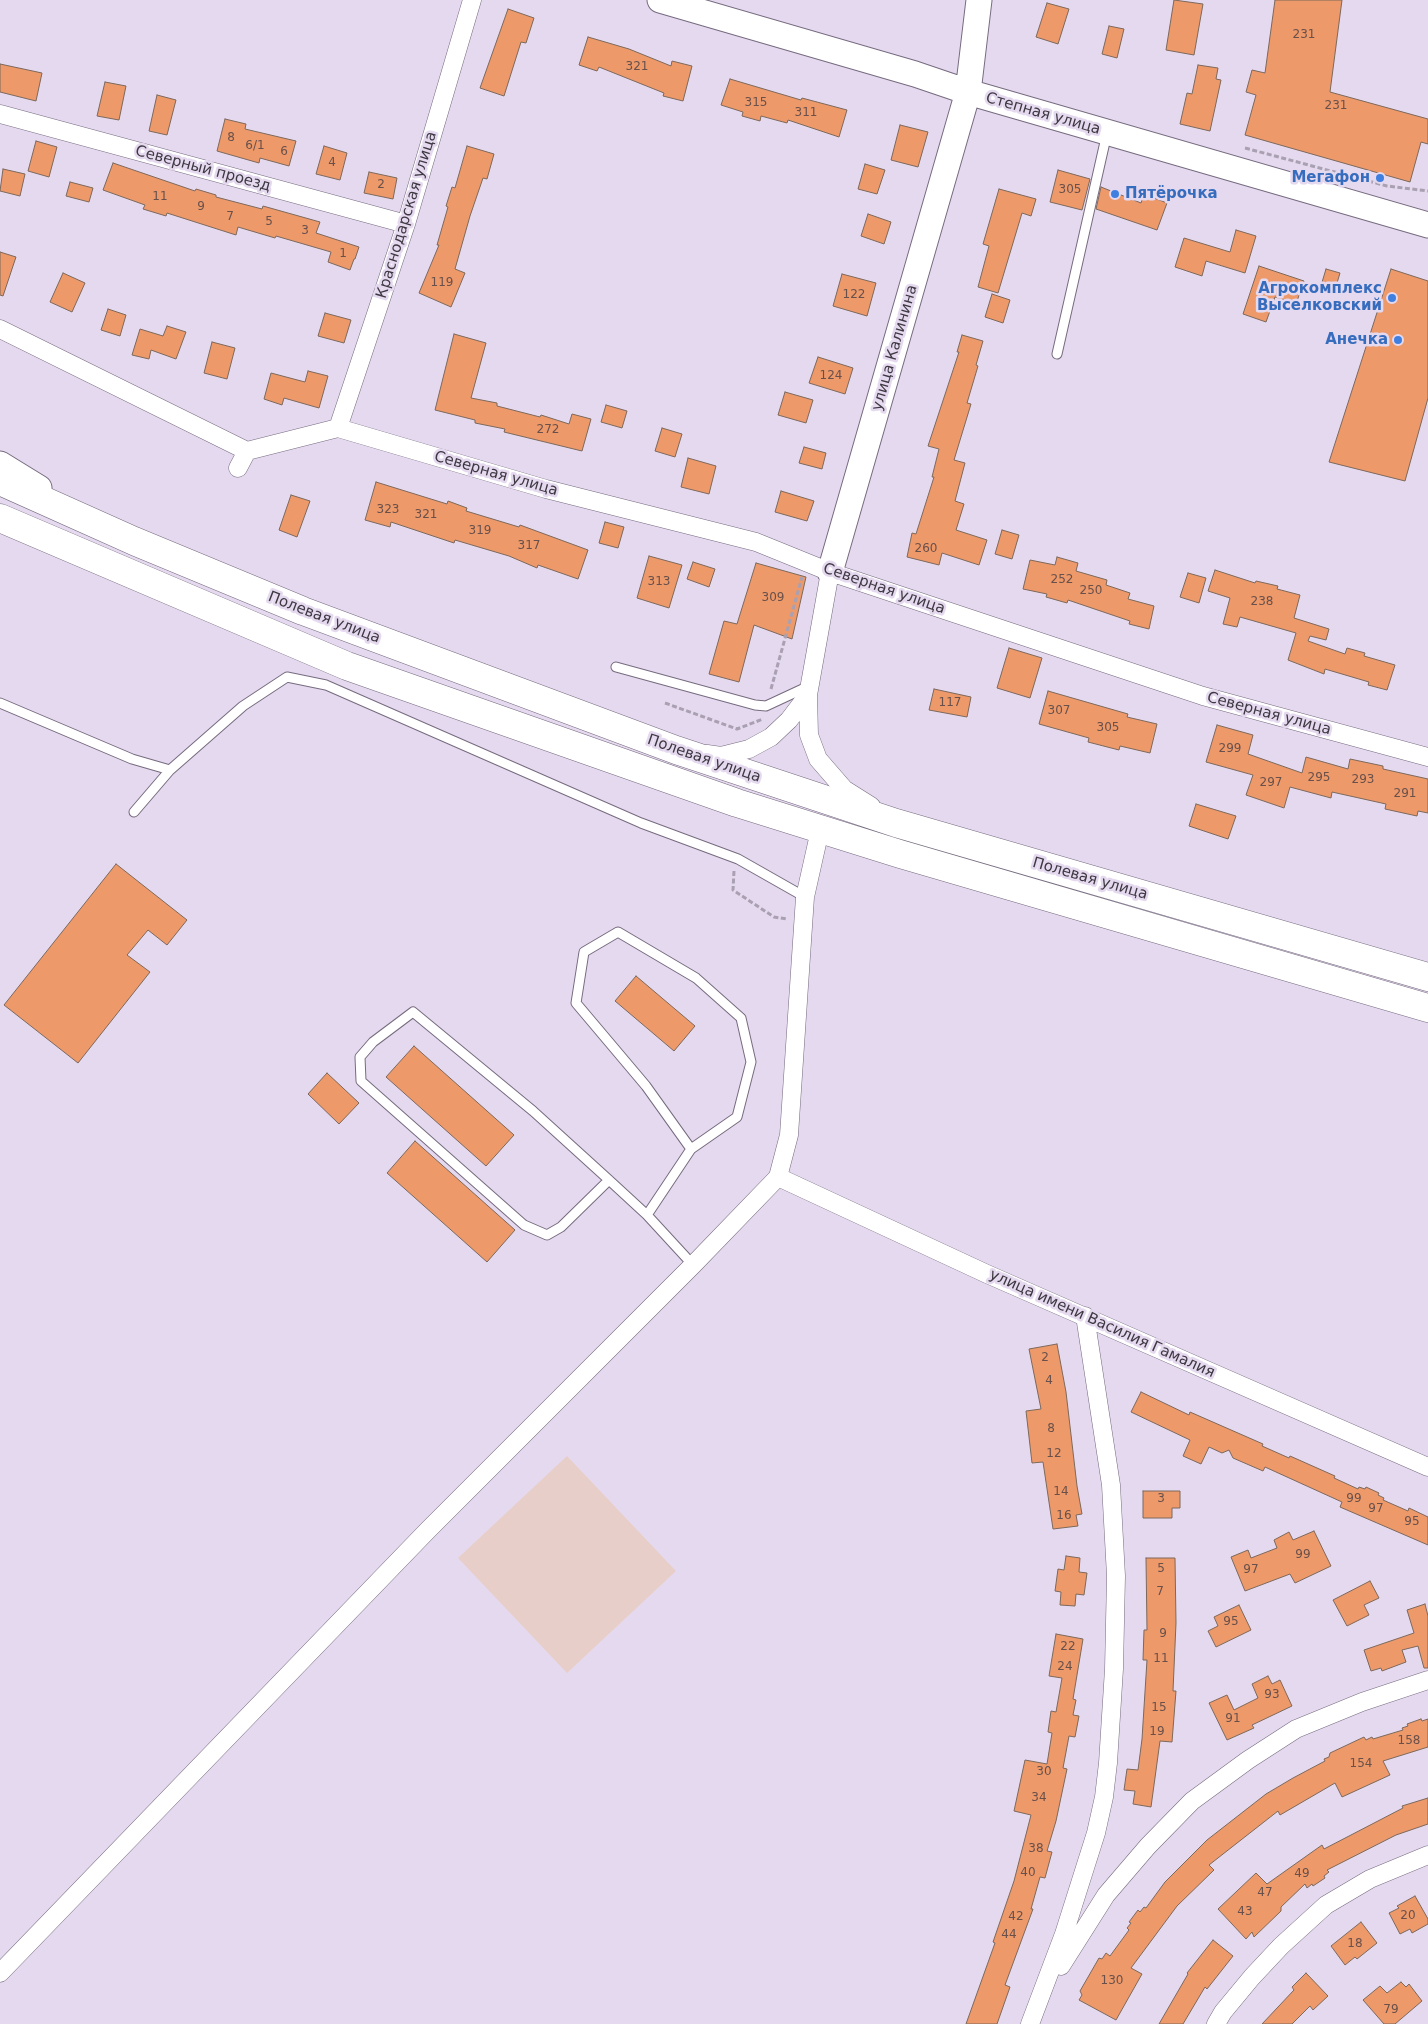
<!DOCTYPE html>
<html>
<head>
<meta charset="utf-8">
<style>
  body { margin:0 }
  canvas { display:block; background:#e5d9ef }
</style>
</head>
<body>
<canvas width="1428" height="2024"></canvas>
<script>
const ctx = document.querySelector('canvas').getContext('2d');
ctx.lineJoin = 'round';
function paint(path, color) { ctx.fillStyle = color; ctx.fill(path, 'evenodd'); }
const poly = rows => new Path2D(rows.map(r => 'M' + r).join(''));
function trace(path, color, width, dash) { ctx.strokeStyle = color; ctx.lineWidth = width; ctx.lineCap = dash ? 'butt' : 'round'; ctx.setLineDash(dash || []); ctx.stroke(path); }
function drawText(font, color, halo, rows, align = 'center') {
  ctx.font = font + ' "DejaVu Sans",sans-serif'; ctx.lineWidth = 5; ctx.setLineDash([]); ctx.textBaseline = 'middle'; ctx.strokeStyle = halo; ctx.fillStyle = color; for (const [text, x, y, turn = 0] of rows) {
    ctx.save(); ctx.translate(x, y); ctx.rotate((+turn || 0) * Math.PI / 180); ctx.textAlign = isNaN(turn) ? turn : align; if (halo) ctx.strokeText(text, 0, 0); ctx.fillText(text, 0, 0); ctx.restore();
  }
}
const industrial = poly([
  [567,1456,676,1571,567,1673,458,1558]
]);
const building = poly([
  [1174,0,1203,4,1194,55,1166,50,1174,0],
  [1275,0,1342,0,1330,92,1428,119,1428,144,1421,142,1410,182,1245,135,1256,95,1246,92,1252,70,1265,73,1275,0],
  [1047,3,1069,9,1058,44,1036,37,1047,3],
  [508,9,534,18,526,43,521,42,504,96,480,88,508,9],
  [1109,26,1124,29,1117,58,1102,54,1109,26],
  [588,37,629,49,671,66,672,61,692,66,683,101,663,96,664,93,599,67,597,71,579,65,588,37],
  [0,64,42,73,36,101,0,92,0,64],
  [1198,65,1218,68,1216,79,1221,80,1210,131,1180,124,1187,93,1192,94,1198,65],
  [730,79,801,100,802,98,847,110,839,137,788,120,787,123,761,116,760,121,742,116,743,112,721,105,730,79],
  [105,82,126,86,119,120,97,116,105,82],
  [157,95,176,100,167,135,149,131,157,95],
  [225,119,246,124,245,129,296,141,289,166,260,158,259,163,217,151,225,119],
  [900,125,928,132,918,167,891,160,900,125],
  [36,141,57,147,49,177,28,171,36,141],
  [324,146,347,153,340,180,316,174,324,146],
  [467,146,494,154,487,179,483,178,470,216,455,269,465,273,451,307,419,293,439,245,437,245,448,207,446,206,452,187,455,188,467,146],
  [113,163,195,191,196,189,216,195,216,197,262,209,263,206,320,222,316,233,359,247,355,259,354,259,350,270,328,262,331,252,276,236,275,238,238,227,236,235,167,213,166,216,143,209,145,205,103,190,113,163],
  [865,164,885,170,877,194,858,189,865,164],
  [3,169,25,174,20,196,0,191,3,169],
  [1058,170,1090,179,1082,210,1050,202,1058,170],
  [369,172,397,178,393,199,364,193,369,172],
  [70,182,93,188,89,202,66,196,70,182],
  [1101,187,1141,203,1144,194,1167,203,1157,230,1096,209,1101,187],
  [999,189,1036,199,1031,216,1022,213,998,293,978,287,989,246,983,244,999,189],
  [868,214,891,222,884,244,861,236,868,214],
  [1236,230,1256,236,1245,273,1206,261,1202,276,1175,267,1184,238,1230,252,1236,230],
  [0,252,16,257,3,296,0,295,0,252],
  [1259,266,1304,281,1296,304,1275,297,1266,322,1243,314,1259,266],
  [1326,269,1340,273,1334,293,1320,289,1326,269],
  [1391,269,1428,281,1428,398,1405,481,1329,462,1391,269],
  [63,273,85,283,72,312,50,302,63,273],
  [842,274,876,283,867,316,833,306,842,274],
  [992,294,1010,300,1003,323,985,317,992,294],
  [108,309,126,315,120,336,101,330,108,309],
  [325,313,351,320,344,343,318,336,325,313],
  [167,326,186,332,176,359,151,350,149,359,132,355,140,329,163,336,167,326],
  [454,334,486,343,471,398,497,403,497,406,540,417,541,415,569,424,572,414,591,419,582,451,504,432,505,429,475,423,475,420,435,410,454,334],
  [962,335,983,341,976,365,978,366,967,403,971,404,954,460,965,463,955,501,964,504,956,530,987,540,979,565,942,553,939,565,907,557,912,533,916,534,934,477,932,477,939,449,928,446,959,352,957,352,962,335],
  [212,342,235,348,227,379,204,373,212,342],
  [818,357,853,368,845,394,809,383,818,357],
  [308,371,328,376,319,408,284,398,282,405,264,399,271,373,305,382,308,371],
  [785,392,813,400,806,423,778,415,785,392],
  [606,405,627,411,622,428,601,422,606,405],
  [662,428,682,434,675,457,655,451,662,428],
  [804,447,826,453,822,469,799,463,804,447],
  [688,458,716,466,709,494,681,487,688,458],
  [376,482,447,504,448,501,467,508,466,511,519,527,520,525,588,550,578,579,538,565,537,568,509,556,455,540,454,543,391,522,390,527,365,520,376,482],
  [781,491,814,501,807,521,775,512,781,491],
  [291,495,310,501,297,537,279,530,291,495],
  [605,522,624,527,618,548,599,543,605,522],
  [1002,530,1019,535,1012,559,995,554,1002,530],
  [649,556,682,565,669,608,637,598,649,556],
  [1057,557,1078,563,1076,571,1107,580,1106,585,1130,593,1128,599,1154,606,1149,629,1129,624,1130,621,1068,600,1067,603,1046,597,1047,594,1023,589,1030,560,1055,565,1057,557],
  [693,562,715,569,709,587,687,579,693,562],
  [756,563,806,577,792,639,754,625,739,682,709,674,724,621,737,624,756,563],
  [1215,570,1255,583,1256,581,1278,586,1277,589,1300,595,1294,618,1329,629,1326,640,1310,636,1308,641,1345,654,1347,648,1365,653,1364,656,1395,665,1387,690,1368,685,1369,682,1325,669,1324,674,1288,660,1296,633,1240,617,1237,627,1223,624,1230,598,1208,591,1215,570],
  [1188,573,1206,578,1199,603,1180,597,1188,573],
  [1009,648,1042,658,1030,698,997,688,1009,648],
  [934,689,971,697,967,717,929,710,934,689],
  [1048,691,1128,714,1127,717,1157,724,1150,753,1120,746,1119,750,1088,742,1089,738,1039,724,1048,691],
  [1217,725,1253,735,1248,754,1302,773,1306,757,1348,769,1350,759,1383,766,1383,769,1428,779,1428,813,1418,811,1417,816,1385,809,1386,804,1332,792,1331,798,1290,787,1284,808,1246,795,1253,775,1206,762,1217,725],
  [1196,804,1236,816,1228,839,1189,826,1196,804],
  [116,864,187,920,167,945,148,930,127,955,150,972,78,1063,4,1005,116,864],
  [636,976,695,1026,674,1051,615,1001,636,976],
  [414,1046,514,1135,486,1166,386,1077,414,1046],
  [327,1073,359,1103,339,1124,308,1094,327,1073],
  [415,1141,515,1230,487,1262,387,1173,415,1141],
  [1057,1344,1066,1392,1077,1486,1082,1514,1076,1515,1078,1526,1053,1529,1043,1462,1032,1463,1026,1411,1041,1409,1029,1349,1057,1344],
  [1141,1392,1189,1415,1190,1412,1263,1444,1262,1446,1289,1458,1290,1456,1335,1476,1334,1478,1358,1489,1359,1487,1365,1489,1366,1487,1379,1493,1378,1495,1384,1498,1383,1500,1408,1511,1409,1508,1428,1517,1428,1545,1340,1507,1342,1502,1265,1467,1263,1471,1233,1458,1229,1450,1222,1453,1209,1447,1201,1464,1183,1456,1190,1440,1131,1412,1141,1392],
  [1143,1491,1180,1491,1180,1508,1172,1508,1172,1518,1143,1518,1143,1491],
  [1314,1531,1331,1566,1295,1583,1290,1574,1245,1591,1231,1557,1248,1550,1251,1558,1277,1548,1274,1540,1289,1532,1293,1540,1314,1531],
  [1066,1556,1080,1558,1079,1572,1087,1573,1084,1595,1076,1594,1075,1606,1060,1605,1061,1592,1055,1591,1058,1569,1064,1570,1066,1556],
  [1146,1558,1175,1558,1176,1623,1173,1691,1176,1691,1172,1742,1160,1741,1151,1807,1133,1804,1135,1791,1124,1790,1127,1769,1138,1770,1142,1739,1147,1660,1143,1660,1144,1630,1147,1630,1146,1558],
  [1370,1581,1379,1598,1364,1605,1369,1615,1347,1626,1333,1600,1370,1581],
  [1425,1604,1428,1616,1428,1668,1424,1668,1418,1646,1402,1650,1406,1662,1382,1671,1381,1668,1371,1671,1364,1650,1414,1633,1407,1610,1425,1604],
  [1239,1605,1251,1630,1216,1647,1208,1631,1218,1626,1214,1617,1239,1605],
  [1056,1634,1083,1639,1073,1699,1076,1700,1073,1715,1079,1716,1075,1737,1069,1736,1063,1768,1067,1769,1056,1821,1047,1851,1052,1852,1045,1878,1040,1877,1031,1909,1033,1909,1005,1985,1010,1987,997,2024,966,2024,995,1943,993,1942,1014,1881,1031,1815,1014,1811,1025,1760,1047,1764,1052,1733,1048,1732,1051,1711,1056,1712,1062,1678,1049,1676,1056,1634],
  [1268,1676,1272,1684,1280,1680,1292,1706,1252,1725,1254,1728,1227,1740,1209,1703,1227,1695,1234,1710,1258,1698,1252,1684,1268,1676],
  [1421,1719,1422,1721,1428,1719,1428,1747,1383,1761,1390,1775,1342,1797,1335,1783,1280,1815,1278,1811,1209,1865,1214,1870,1177,1906,1131,1968,1142,1974,1116,2020,1079,2000,1082,1995,1080,1991,1099,1958,1102,1959,1106,1953,1110,1956,1129,1930,1127,1928,1131,1923,1129,1922,1138,1910,1140,1912,1144,1907,1146,1908,1165,1882,1207,1840,1266,1794,1293,1778,1325,1761,1324,1759,1329,1757,1330,1753,1364,1737,1366,1740,1372,1737,1373,1739,1403,1730,1402,1728,1408,1726,1407,1724,1421,1719],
  [1428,1798,1428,1824,1396,1835,1327,1870,1329,1872,1324,1876,1325,1878,1313,1886,1312,1884,1307,1888,1305,1884,1281,1907,1281,1911,1254,1937,1252,1932,1246,1939,1218,1909,1256,1873,1267,1884,1322,1845,1324,1849,1403,1808,1402,1806,1428,1798],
  [1415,1896,1428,1919,1428,1924,1412,1933,1410,1929,1400,1934,1389,1913,1399,1908,1397,1906,1415,1896],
  [1361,1922,1377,1943,1357,1959,1355,1957,1345,1965,1331,1946,1361,1922],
  [1213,1940,1233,1956,1207,1989,1205,1987,1183,2024,1159,2024,1188,1974,1187,1973,1213,1940],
  [1306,1973,1328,1996,1313,2010,1310,2006,1292,2024,1262,2024,1294,1990,1292,1987,1306,1973],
  [1401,1982,1406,1987,1409,1984,1422,2001,1395,2024,1384,2024,1363,2000,1380,1986,1387,1993,1401,1982]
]);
const path = poly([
  [1245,148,1387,186,1428,191],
  [771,689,802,577],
  [665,703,737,729,763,719],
  [734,871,733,890,774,917,787,919]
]);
const lane = poly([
  [1057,354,1107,133],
  [616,667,755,705,766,706,809,686],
  [0,703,132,759,170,770],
  [134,812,170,770,243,706,287,677,326,685,641,823,738,859,805,897],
  [691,1149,646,1086,576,1003,584,952,618,932,696,978,741,1018,751,1062,737,1117,691,1149,647,1215,693,1265],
  [609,1180,561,1227,547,1235,524,1225,361,1081,360,1057,373,1042,413,1012,533,1111,609,1180,647,1215]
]);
const street = poly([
  [0,114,406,224],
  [0,329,247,451],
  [338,428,546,489,756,542,830,572,1203,696,1428,757],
  [338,428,406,224,472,0],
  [238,468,247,451,338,428],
  [830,572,808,695,809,735,818,759,844,789,871,806],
  [707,754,721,756,749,749,771,737,789,720,808,695],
  [778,1177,987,1274,1428,1467],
  [1061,1966,1106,1895,1148,1846,1192,1801,1248,1760,1296,1729,1362,1702,1428,1680],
  [0,1973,427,1531,693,1265,778,1177,789,1135,805,897,820,830],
  [1030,2024,1064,1934,1096,1833,1104,1797,1108,1763,1114,1669,1116,1576,1111,1485,1085,1316],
  [1216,2024,1223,2012,1252,1977,1281,1946,1326,1905,1370,1879,1428,1855]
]);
const secondary = poly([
  [660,0,915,74,968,92,1428,225],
  [0,464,39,488],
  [830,572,968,92,979,0]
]);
const highway = poly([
  [0,481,134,541,303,611,676,750,896,823,1428,977],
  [0,518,347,666,737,803,900,854,1428,1008]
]);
const markers = [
  [1380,178,5,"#3f7fe0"],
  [1115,194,5,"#3f7fe0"],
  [1392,298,5,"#3f7fe0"],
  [1398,340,5,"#3f7fe0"]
];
const numberNames = [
  ["231",1304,35],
  ["321",637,67],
  ["315",756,103],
  ["231",1336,106],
  ["311",806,113],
  ["8",231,138],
  ["6/1",255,146],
  ["6",284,152],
  ["4",332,163],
  ["2",381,185],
  ["305",1070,190],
  ["11",160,197],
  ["9",201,207],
  ["7",230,217],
  ["5",269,222],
  ["3",305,231],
  ["1",343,254],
  ["119",442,283],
  ["122",854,295],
  ["124",831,376],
  ["272",548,430],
  ["323",388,510],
  ["321",426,515],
  ["319",480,531],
  ["317",529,546],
  ["260",926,549],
  ["252",1062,580],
  ["313",659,582],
  ["250",1091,591],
  ["309",773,598],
  ["238",1262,602],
  ["117",950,703],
  ["307",1059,711],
  ["305",1108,728],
  ["299",1230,749],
  ["295",1319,778],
  ["293",1363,780],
  ["297",1271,783],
  ["291",1405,794],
  ["2",1045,1358],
  ["4",1049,1381],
  ["8",1051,1429],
  ["12",1054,1454],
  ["14",1061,1492],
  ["3",1161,1499],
  ["99",1354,1499],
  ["97",1376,1509],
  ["16",1064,1516],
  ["95",1412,1522],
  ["99",1303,1555],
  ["5",1161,1569],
  ["97",1251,1570],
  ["7",1160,1592],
  ["95",1231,1622],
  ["9",1163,1634],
  ["22",1068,1647],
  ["11",1161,1659],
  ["24",1065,1667],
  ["93",1272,1695],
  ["15",1159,1708],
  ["91",1233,1719],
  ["19",1157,1732],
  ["158",1409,1741],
  ["154",1361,1764],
  ["30",1044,1772],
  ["34",1039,1798],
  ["38",1036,1849],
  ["40",1028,1873],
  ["49",1302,1874],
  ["47",1265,1893],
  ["43",1245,1912],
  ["20",1408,1916],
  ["42",1016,1917],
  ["44",1009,1935],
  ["18",1355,1944],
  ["130",1112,1981],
  ["79",1391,2010]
];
const streetNames = [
  ["Степная улица",1043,114,16],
  ["Северный проезд",203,169,15],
  ["Краснодарская улица",407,215,-73],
  ["улица Калинина",895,348,-74],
  ["Северная улица",496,474,16],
  ["Северная улица",884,589,19],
  ["Полевая улица",324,618,21],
  ["Северная улица",1269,714,15],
  ["Полевая улица",704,759,19],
  ["Полевая улица",1090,879,16],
  ["улица имени Василия Гамалия",1102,1324,24]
];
const shopNames = [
  ["Мегафон",1370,178],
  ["Пятёрочка",1125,194,"left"],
  ["Агрокомплекс",1382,289],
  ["Выселковский",1382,306],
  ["Анечка",1388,340]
];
paint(industrial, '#e8cec8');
paint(building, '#ed9969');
trace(building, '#7d685c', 1);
trace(lane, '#766b7f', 11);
trace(street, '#766b7f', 19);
trace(secondary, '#766b7f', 27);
trace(highway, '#766b7f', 29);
trace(path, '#a9a0b1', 3, [5, 2.5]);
trace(lane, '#fff', 9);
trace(street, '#fff', 18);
trace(secondary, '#fff', 25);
trace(highway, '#fff', 28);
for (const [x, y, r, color] of markers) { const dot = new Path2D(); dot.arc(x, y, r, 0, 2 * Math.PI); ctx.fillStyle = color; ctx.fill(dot); trace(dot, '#e5d9ef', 2); }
drawText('12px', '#69504b', null, numberNames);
drawText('15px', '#3d3841', '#e5d9ef', streetNames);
drawText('bold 15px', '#366cbe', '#e5d9ef', shopNames, 'right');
</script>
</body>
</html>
